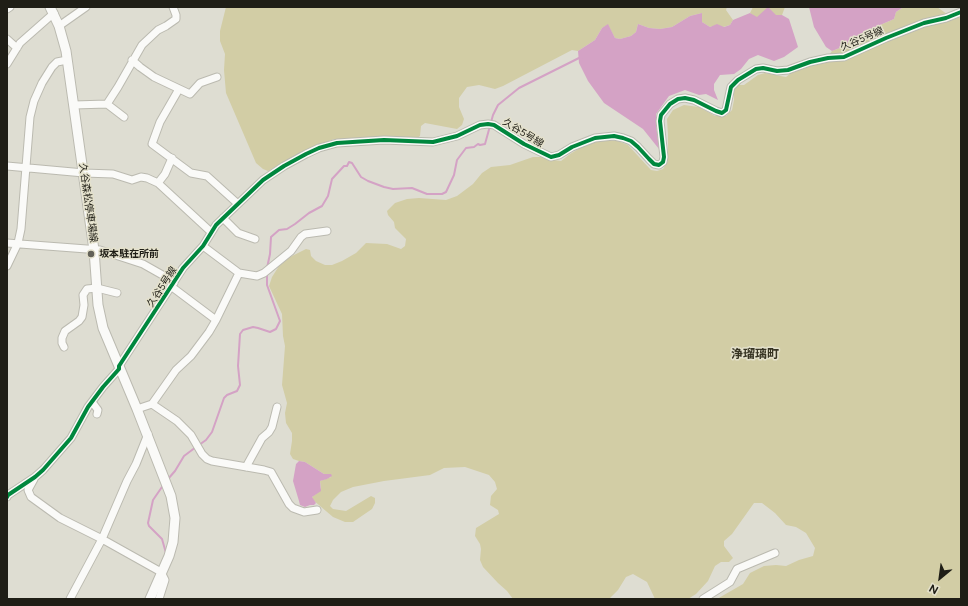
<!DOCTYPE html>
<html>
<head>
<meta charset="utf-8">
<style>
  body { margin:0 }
  #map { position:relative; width:968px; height:606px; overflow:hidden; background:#deddd2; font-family:Figtree,sans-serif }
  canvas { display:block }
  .frame { position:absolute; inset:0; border:8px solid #1f1e16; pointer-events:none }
  .north { position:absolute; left:920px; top:558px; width:40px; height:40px; -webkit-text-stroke:3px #e4e1cc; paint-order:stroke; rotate:209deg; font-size:11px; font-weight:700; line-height:16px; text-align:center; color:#1f1e16 }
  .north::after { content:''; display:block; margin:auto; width:14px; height:18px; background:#1f1e16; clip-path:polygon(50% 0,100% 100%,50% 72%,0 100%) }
</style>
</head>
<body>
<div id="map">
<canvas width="968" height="606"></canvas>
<div class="frame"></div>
<div class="north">N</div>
</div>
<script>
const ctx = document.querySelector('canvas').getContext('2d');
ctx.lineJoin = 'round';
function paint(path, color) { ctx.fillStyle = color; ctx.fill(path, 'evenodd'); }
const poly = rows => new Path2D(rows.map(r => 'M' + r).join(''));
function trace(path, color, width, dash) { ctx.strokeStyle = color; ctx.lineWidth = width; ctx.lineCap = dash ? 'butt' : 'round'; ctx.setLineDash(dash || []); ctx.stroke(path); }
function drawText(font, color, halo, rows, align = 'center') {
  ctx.font = font + ' Figtree,"Noto Sans JP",sans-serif'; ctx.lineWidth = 3; ctx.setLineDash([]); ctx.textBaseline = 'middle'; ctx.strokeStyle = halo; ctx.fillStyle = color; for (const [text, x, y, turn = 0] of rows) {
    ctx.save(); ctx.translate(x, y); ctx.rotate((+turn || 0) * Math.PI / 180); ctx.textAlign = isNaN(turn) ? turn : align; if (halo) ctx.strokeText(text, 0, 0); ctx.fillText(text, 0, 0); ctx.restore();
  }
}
const green = poly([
  [226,7,727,7,726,10,733,20,730,25,723,27,717,25,710,27,702,22,702,13,690,16,672,27,660,29,649,28,638,24,636,32,631,36,620,39,615,38,608,25,602,28,595,40,578,51,572,50,503,86,495,89,479,85,467,87,459,98,459,107,464,119,462,125,457,129,425,123,421,126,420,136,415,140,334,139,300,153,268,171,263,169,256,163,226,93,224,70,225,54,220,41,220,31],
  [753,7,785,7,782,15,757,18,750,13],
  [906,7,937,7,954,19,961,17,961,599,717,599,743,584,750,573,764,566,776,565,786,566,799,560,813,556,815,548,806,533,796,527,786,525,775,513,762,503,754,503,732,534,724,541,724,546,733,558,729,562,721,562,715,566,708,581,696,594,688,599,655,599,647,582,633,574,626,577,618,590,609,599,513,599,507,591,498,583,483,567,480,560,481,549,480,544,475,536,476,528,499,514,498,510,490,505,491,496,497,489,495,482,489,475,465,467,444,468,430,475,384,481,353,487,341,492,333,500,330,506,333,509,346,511,371,496,375,498,375,503,372,509,353,522,345,522,333,517,313,500,312,497,317,493,321,488,320,481,331,477,330,474,324,474,305,462,299,461,293,459,290,454,292,441,292,433,286,423,285,413,287,403,282,385,285,346,283,336,282,314,269,286,272,277,279,266,290,257,306,249,310,250,311,256,316,261,325,265,332,265,342,261,356,253,366,243,387,244,401,249,405,246,406,239,395,228,394,222,388,215,387,211,395,203,407,199,419,198,446,200,457,196,473,184,482,173,491,167,510,165,533,157,548,157,554,160,561,161,570,154,587,144,605,140,618,141,628,145,651,170,657,171,663,169,668,161,668,135,667,119,673,110,684,105,699,107,715,116,726,116,732,110,734,100,734,89,738,85,744,85,758,75,765,73,786,77,791,73,796,64,829,55,832,51,842,47,866,31,894,19,896,12,902,8]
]);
const water = poly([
  [768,7,776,15,782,15,789,19,798,47,784,57,774,61,758,55,749,59,741,69,734,74,720,75,714,84,714,90,718,100,706,94,699,95,685,90,669,96,656,114,656,124,659,149,643,129,604,103,588,81,579,63,578,51,595,40,602,28,608,24,615,38,620,39,631,36,636,32,638,24,649,28,660,29,672,27,690,16,702,13,702,22,710,27,717,24,724,27,730,25,733,20,750,13,757,17],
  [809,7,906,7,902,8,896,12,894,19,866,31,848,42,846,48,842,47,832,51,826,47,814,27],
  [299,461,305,462,324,474,331,474,332,476,327,479,320,481,321,491,312,497,316,503,314,505,310,505,305,507,300,505,299,501,293,481,296,464]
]);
const stream = poly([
  [267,268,270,254,271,237,279,230,287,229,295,224,309,213,322,206,328,196,332,179,344,166,347,166,349,162,352,163,361,177,368,181,384,187,393,189,412,188,427,194,442,194,446,192,454,175,457,160,466,148,474,147,478,144,480,145,485,144,493,115,498,105,519,88,579,58,582,58],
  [199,445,206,440,212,432,224,398,227,395,237,391,240,385,238,366,240,334,243,330,253,327,258,328,270,332,276,329,280,321,267,285,267,272],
  [168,479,175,471,184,456,196,447],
  [164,484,153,500,148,523,149,526,162,539,166,553]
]);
const minor = poly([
  [7,9,10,7],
  [59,26,86,7],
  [7,39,17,48],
  [132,60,140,67,154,77,190,94,200,83,217,77],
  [7,64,20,43,54,13],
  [179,89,160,122,152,144,191,173,207,176,238,204],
  [107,104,124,117],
  [74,105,107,104,118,87,142,45,158,30,166,26,176,19,176,15,173,7],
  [7,166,84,173,113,174,132,180,141,177,147,178,158,183,211,232],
  [158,183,165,174,172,158],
  [223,218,238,233,255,239],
  [7,243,100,250,143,264,166,277,174,283],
  [7,266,18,243,21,229,30,117,34,101,42,83,52,67,57,62,67,60],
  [239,273,257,276,264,273,291,251,301,237,305,234,327,231],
  [172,287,216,320],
  [64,347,62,343,62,338,65,331,79,321,82,317,84,305,83,295,87,289,97,288,117,293],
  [92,402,98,410,97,414],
  [152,404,176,370,191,356,209,332,216,320,239,273,203,246],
  [137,409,152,404,177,421,191,435,202,454,207,459,212,461,264,470,271,472,289,504,293,508,304,512,317,510],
  [246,467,262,438,269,432,272,427,277,407],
  [34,479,28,490,31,497,60,518,102,539,161,572,165,580,159,599],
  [7,497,8,495,35,477,43,470,71,438,88,407,103,387,119,369,119,366,183,268,203,246,216,225,263,180,284,166,306,154,319,148,337,143,384,140,433,142,457,136,480,125,488,124,494,125,524,144,551,157,559,155,572,147,595,138,614,136,623,138,631,141,638,147,649,159,654,164,659,165,663,162,664,157,660,121,661,115,670,104,678,99,685,98,694,100,716,111,722,113,726,110,731,87,738,80,756,69,763,68,777,71,788,70,810,62,828,58,844,57,886,38,924,23,946,18,961,12],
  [70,599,102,539,127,481,136,464,148,434],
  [703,599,730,582,737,569,775,553]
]);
const major = poly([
  [50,7,59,26,66,51,94,250,98,305,103,328,137,409,171,496,175,518,173,542,169,556,150,599]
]);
const cycleway = poly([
  [7,497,8,495,35,477,43,470,71,438,88,407,103,387,119,369,119,366,183,268,203,246,216,225,263,180,284,166,306,154,319,148,337,143,384,140,433,142,457,136,480,125,488,124,494,125,524,144,551,157,559,155,572,147,595,138,614,136,623,138,631,141,638,147,649,159,654,164,659,165,663,162,664,157,660,121,661,115,670,104,678,99,685,98,694,100,716,111,722,113,726,110,731,87,738,80,756,69,763,68,777,71,788,70,810,62,828,58,844,57,886,38,924,23,946,18,961,12]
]);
const markers = [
  [91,254,4,"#626158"]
];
const streetNames = [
  ["久谷5号線",862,39,-23],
  ["久谷5号線",523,133,31],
  ["久谷森松停車場線",88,203,82],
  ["久谷5号線",162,287,-57]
];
const poiNames = [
  ["坂本駐在所前",99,254]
];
const quarterNames = [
  ["浄瑠璃町",755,354]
];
paint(green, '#d2cda5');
paint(water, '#d4a2c5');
trace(stream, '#d4a2c5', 2);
trace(minor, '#bbbab0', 9);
trace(major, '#bbbab0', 11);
trace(minor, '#fafaf8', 7);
trace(major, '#fafaf8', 9);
trace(cycleway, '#00873e', 4);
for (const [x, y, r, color] of markers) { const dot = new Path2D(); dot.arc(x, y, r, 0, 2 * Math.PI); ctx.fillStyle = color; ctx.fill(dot); trace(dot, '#e4e1cc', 1.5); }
drawText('10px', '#1f1e16', '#e4e1cc', streetNames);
drawText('bold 10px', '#1f1e16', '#e4e1cc', poiNames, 'left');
drawText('bold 12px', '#373423', '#e4e1cc', quarterNames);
</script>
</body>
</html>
